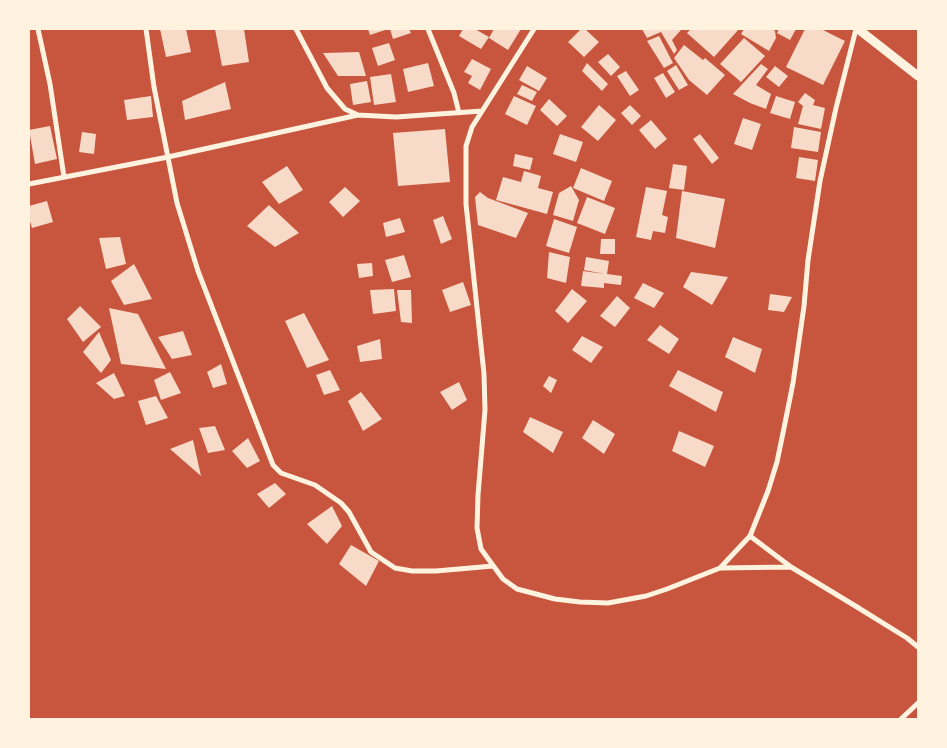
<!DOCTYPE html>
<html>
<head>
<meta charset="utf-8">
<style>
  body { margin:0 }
  #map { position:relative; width:947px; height:748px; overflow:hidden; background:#c8553d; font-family:"Public Sans",sans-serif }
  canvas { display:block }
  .frame { position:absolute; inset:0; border:30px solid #fff3e0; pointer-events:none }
</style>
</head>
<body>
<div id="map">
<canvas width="947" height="748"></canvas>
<div class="frame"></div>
</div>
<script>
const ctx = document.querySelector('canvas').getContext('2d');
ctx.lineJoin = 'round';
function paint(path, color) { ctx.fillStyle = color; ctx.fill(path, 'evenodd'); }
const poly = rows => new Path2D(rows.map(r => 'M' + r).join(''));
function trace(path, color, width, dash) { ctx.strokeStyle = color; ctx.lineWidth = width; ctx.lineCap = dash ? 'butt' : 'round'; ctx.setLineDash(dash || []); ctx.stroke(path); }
const building = poly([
  [160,29,186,29,191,52,166,57],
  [215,29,244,29,249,62,222,66],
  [368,29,388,29,370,35],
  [390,29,409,29,411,33,393,39],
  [463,29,475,29,489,37,481,49,459,36],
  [494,29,521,29,508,50,489,38],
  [581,29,585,29,599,42,584,57,568,42],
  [642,29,680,29,681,30,672,40,677,50,674,54,661,32,647,38],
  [691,29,739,29,714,57,687,33],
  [744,29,772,29,775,31,776,38,769,51,741,34],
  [779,29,796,29,790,40,777,33],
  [805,29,821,29,845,41,823,85,786,67],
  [659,36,673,63,664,68,647,41],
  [744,38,765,56,741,82,720,64],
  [389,43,395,60,378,66,372,48],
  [684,45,703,60,705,58,725,75,707,95,689,80,674,58],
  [359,52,366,76,338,76,323,53],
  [608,54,620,67,611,76,598,62],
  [472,59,491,69,480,90,468,83,472,76,464,72],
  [428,63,434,86,408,92,403,69],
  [587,63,608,84,602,91,582,71],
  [761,64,768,69,756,85,771,94,766,109,750,103,733,94],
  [676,65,688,85,679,90,667,71],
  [527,66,547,78,539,91,519,80],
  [775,66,788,76,779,87,766,77],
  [626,71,639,90,630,96,617,76],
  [663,73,675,92,666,98,654,78],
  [391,74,396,102,374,105,370,77],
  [367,81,371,102,353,105,350,84],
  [225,82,231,109,185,120,182,101],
  [522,85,537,92,532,101,517,94],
  [805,93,815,100,813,105,825,108,821,129,798,124,803,106,798,102],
  [151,96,153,117,127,120,124,100],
  [514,96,536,106,527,125,505,114],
  [776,96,795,102,790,119,770,113],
  [549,99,567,116,557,126,540,110],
  [599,105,616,120,598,141,581,127],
  [630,105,641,116,632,125,621,113],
  [743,118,761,124,752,150,734,144],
  [651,120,667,139,655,149,639,130],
  [50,126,57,159,35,164,29,130],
  [794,127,821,132,818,152,791,148],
  [445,129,450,182,398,186,393,133],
  [82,132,96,134,94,154,79,152],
  [560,134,583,142,576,162,553,154],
  [700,134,719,158,712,164,693,139],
  [515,154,533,158,530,170,513,166],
  [799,157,818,160,815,181,796,178],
  [673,164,687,166,684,190,669,188],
  [287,166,303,190,279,204,262,182],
  [581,168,612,181,604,201,573,188],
  [524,171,541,176,538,188,553,192,547,214,496,200,503,177,521,182],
  [571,186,579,200,573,221,553,215,559,193],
  [345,187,360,201,343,217,329,202],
  [646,187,667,191,662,215,668,217,665,233,653,231,651,240,636,237],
  [682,191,725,199,715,248,676,238],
  [480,192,488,198,528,213,516,238,478,225,475,197],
  [587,197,615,208,605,234,577,223],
  [47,201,53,222,32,228,29,218,29,206],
  [269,205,299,233,275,247,247,226],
  [443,216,452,239,441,244,433,220],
  [400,218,405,232,386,237,383,223],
  [554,219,577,227,569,253,546,246],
  [120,237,126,264,106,269,99,238],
  [601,239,615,239,615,254,600,254],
  [549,252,570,257,566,283,547,278],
  [404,255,411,277,392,282,385,260],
  [586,257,609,261,607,274,622,276,621,285,604,283,604,288,581,286,583,271,605,274,584,270],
  [372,263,373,276,359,278,357,264],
  [134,264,152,299,124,305,111,281],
  [691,272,728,277,712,305,683,287],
  [463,282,471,305,450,312,442,290],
  [643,283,664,293,654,308,634,298],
  [394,289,396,311,373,314,370,290],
  [572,289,587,301,568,323,555,311],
  [397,290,411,290,412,323,401,322],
  [770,294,792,297,784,312,768,310],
  [617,296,630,308,615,327,600,316],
  [80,306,101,327,83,342,67,319],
  [109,308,138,314,166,369,121,364],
  [304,313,329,360,307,368,285,321],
  [660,325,679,339,669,354,647,340],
  [183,331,192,355,172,359,158,337],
  [99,332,111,360,101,373,83,352],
  [582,336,603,347,591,363,572,350],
  [733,337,762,349,755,373,725,357],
  [380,339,382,359,360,362,357,346],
  [221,364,227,384,213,388,207,372],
  [330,370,340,390,324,395,316,375],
  [678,370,723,392,716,412,669,386],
  [170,372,181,393,161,400,154,380],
  [114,373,125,396,114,399,96,383],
  [549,376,557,380,551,393,543,386],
  [459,382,467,400,452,410,440,392],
  [361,392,382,419,363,431,348,401],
  [156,396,168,418,146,425,138,401],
  [530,417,563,432,553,453,523,432],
  [593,420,615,434,604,454,582,438],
  [215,426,225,450,208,453,199,428],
  [679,431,714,446,705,467,672,451],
  [248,438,260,461,247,468,232,451],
  [193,440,201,476,170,449],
  [275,483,286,494,269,508,257,494],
  [332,506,342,526,327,544,307,524],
  [351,545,379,561,366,586,339,564]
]);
const minor = poly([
  [38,29,50,84,64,177],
  [146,29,154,87,177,203,198,271,273,465,281,473,315,485,341,503,349,512,371,552,395,568,412,571,436,571,493,566],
  [296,29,327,88,345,109,358,115,396,117,482,111],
  [428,29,454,93,459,113],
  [534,29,472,127,466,146,466,204,484,374,485,410,478,495,477,528,481,549,503,579,517,589,555,599,580,602,608,603,646,596,667,589,720,568,791,567],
  [29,184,168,157,358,115],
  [750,536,768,491,777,462,784,428,793,383,804,306,808,260,820,181,836,108,856,29],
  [720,568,750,536,791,567,857,607,907,638,918,647],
  [901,719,918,703]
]);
const tertiary = poly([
  [858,29,918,76]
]);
paint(building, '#f7dbc8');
trace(minor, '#fff3e0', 5);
trace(tertiary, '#fff3e0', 9);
</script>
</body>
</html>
